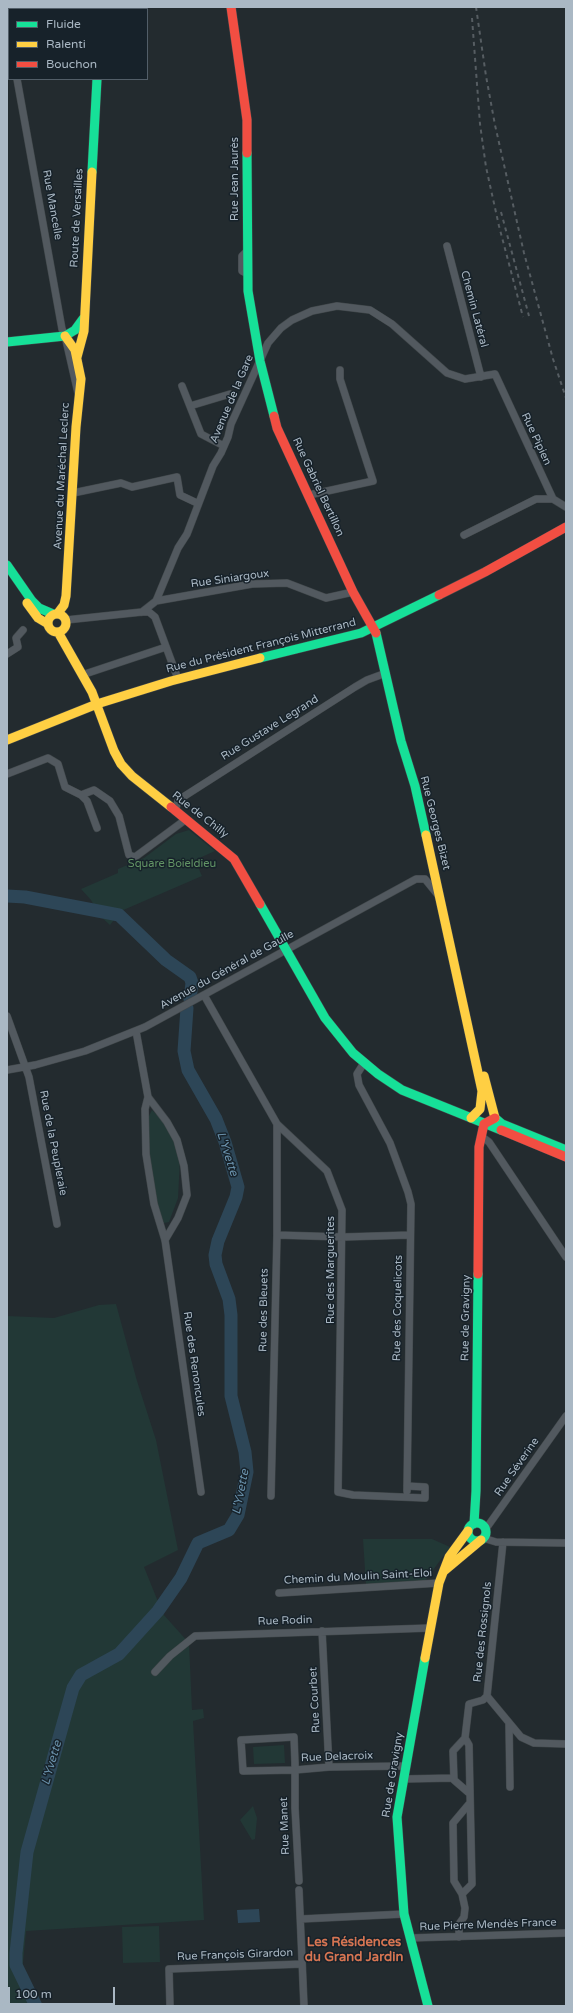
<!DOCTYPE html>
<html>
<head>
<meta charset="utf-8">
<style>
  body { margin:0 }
  #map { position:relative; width:573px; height:2013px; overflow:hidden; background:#232b2f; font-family:"Varela Round",sans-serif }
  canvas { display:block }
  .frame { position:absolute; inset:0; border:8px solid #aab8c4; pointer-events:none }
  .legend { position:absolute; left:8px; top:8px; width:140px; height:72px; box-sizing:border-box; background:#17222a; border:1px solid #525e68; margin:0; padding:5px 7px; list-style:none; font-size:12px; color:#aab8c4 }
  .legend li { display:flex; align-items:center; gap:8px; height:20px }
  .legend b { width:20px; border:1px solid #525e68 }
  .scale { position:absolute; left:8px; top:1987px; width:107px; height:18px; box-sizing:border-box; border:2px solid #aab8c4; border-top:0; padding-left:5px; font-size:12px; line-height:14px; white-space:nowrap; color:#aab8c4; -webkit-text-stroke:3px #17222a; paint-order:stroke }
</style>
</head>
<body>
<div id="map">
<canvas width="573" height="2013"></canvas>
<div class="frame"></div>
<ul class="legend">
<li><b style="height:5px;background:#16e098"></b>Fluide</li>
<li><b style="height:5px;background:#ffcf43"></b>Ralenti</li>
<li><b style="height:5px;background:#f24e42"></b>Bouchon</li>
</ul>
<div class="scale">100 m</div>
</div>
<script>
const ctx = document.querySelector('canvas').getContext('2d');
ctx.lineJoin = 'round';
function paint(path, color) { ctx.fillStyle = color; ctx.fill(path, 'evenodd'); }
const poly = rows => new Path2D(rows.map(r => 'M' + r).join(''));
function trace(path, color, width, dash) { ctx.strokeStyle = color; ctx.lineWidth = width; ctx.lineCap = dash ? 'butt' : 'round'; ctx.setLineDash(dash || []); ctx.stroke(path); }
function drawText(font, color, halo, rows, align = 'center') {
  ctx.font = font + ' "Varela Round",sans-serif'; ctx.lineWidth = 3; ctx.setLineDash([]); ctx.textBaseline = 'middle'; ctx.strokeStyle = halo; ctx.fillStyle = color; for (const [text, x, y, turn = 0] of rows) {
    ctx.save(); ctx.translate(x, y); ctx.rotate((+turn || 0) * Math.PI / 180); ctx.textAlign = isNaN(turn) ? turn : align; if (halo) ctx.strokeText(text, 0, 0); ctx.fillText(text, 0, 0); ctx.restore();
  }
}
const green = poly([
  [189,830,215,851,195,860,202,876,121,911,110,925,100,916,91,900,81,889,118,873,118,869,144,858,176,834],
  [152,1110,164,1122,173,1137,180,1159,178,1198,169,1222,164,1223,158,1208,147,1155,148,1118],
  [116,1304,137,1381,156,1440,178,1550,144,1567,163,1614,189,1643,192,1710,203,1709,204,1718,193,1721,204,1920,26,1931,23,1963,25,1989,29,2006,7,2006,7,1316,54,1318,99,1305],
  [363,1539,432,1539,450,1547,425,1581,366,1585],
  [284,1745,285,1763,254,1764,253,1747],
  [253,1806,257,1818,255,1839,252,1840,240,1820],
  [159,1926,160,1962,123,1963,122,1927]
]);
const water = poly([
  [259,1909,260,1922,238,1923,237,1910]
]);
const river = poly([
  [7,896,25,897,119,915,166,960,190,977,192,983,190,999],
  [36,2006,16,1965,16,1953,27,1852,73,1688,81,1675,119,1654,158,1611,181,1578,198,1543,229,1530,238,1515,247,1472,245,1452,231,1396,231,1315,229,1299,216,1264,215,1255,218,1241,236,1197,238,1187,225,1142,216,1119,188,1070,184,1051,187,1008]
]);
const street = poly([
  [7,20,9,33],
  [17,79,62,329,65,336,78,393],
  [447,246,481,377],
  [247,251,242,256,242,271,248,274],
  [182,386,201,434,224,446],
  [190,406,230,394],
  [73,493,121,483,132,487,177,477,180,495,197,503],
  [309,495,373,481,340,379,340,370],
  [464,535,536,499,553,499],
  [156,601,252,584,287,583,326,598,353,592],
  [142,612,156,601,178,548,187,534,213,466,221,453,228,437,231,424,268,343,281,328,292,320,312,311,337,306,370,310,392,324,447,373,465,379,495,374,553,499,566,507],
  [66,620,142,612,149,612,155,617,178,679],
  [7,654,18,647,16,638,23,630],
  [82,675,166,647],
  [7,774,48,758,58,764,65,787,81,795,94,790,110,801,119,816,129,855,135,857,185,820],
  [81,795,87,801,97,828],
  [175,811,178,801,180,799,355,687,367,680,386,673],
  [204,995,277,1124,327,1171,342,1210,338,1492,353,1495,425,1498,425,1487,407,1486],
  [7,1016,29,1077,57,1224],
  [136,1031,148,1097,145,1109,146,1154,154,1204,165,1240,201,1492],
  [364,1063,357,1074,359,1085,390,1143,408,1192,411,1204,407,1491],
  [7,1070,35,1065,85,1051,145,1027,416,879,425,879,438,895],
  [148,1097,167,1122,177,1140,184,1166,187,1195,178,1218,165,1240],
  [481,1136,489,1142,566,1257],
  [277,1235,343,1237,410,1235],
  [271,1496,277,1235,277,1124],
  [485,1530,566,1416],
  [483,1538,496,1542,566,1543],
  [503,1542,487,1696,521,1737,534,1743,566,1744],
  [279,1593,439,1583],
  [322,1631,329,1767],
  [155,1672,170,1656,195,1636,430,1628],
  [509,1724,510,1787],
  [465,1738,469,1704,483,1700,487,1696],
  [403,1779,454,1778],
  [299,1881,295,1808,295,1763,294,1737,241,1740,243,1771,295,1770,329,1767,405,1766],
  [299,1890,304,2006],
  [462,1894,454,1881,453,1823,469,1804],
  [301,1919,404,1914],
  [459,1937,459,1924,464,1917,465,1908,462,1894,472,1884,469,1745,465,1738,453,1751,454,1780,469,1793],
  [410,1938,566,1933],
  [170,2006,169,1969,302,1964]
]);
const fast = poly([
  [247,153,248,291,260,361,274,416],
  [92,172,97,79],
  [7,342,65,336,75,330,83,319],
  [7,565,32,601,39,608,53,614],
  [376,633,401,741,415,786,426,835],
  [260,658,361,633,439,595],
  [260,904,325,1018,353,1053,378,1074,402,1090,501,1130],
  [495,1118,502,1124,566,1150],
  '468 1532a9 9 0 1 1 18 0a9 9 0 1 1-18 0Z',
  [474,1524,476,1491,478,1274],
  [425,1658,397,1817,404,1914,428,2006]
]);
const slow = poly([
  [102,7,102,9],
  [77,357,84,331,92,172],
  [27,603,38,618,48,624],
  [58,613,64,605,66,596,76,427,81,379,75,350,65,336],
  '48 623a9 9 0 1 1 18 0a9 9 0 1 1-18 0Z',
  [58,632,92,692,114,751,121,764,132,776,171,807],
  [7,740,97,704,171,681,260,658],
  [426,835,482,1091,480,1109,471,1118],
  [484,1076,495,1118],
  [444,1571,481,1540],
  [425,1658,439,1583,449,1557,468,1531]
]);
const jam = poly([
  [231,7,247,120,247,153],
  [274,416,277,428,353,592,376,633],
  [439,595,485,572,566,527],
  [171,807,234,859,260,904],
  [501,1130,566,1157],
  [478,1274,479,1147,484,1124,495,1118]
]);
const rail = poly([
  [476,7,486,76,495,125,524,253,553,359,566,398],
  [472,18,480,124,486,167,499,226,523,317],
  [501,212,529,316]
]);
const streetNames = [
  ["Rue Jean Jaurès",235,179,-90],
  ["Rue Mancelle",52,205,80],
  ["Route de Versailles",77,218,-87],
  ["Chemin Latéral",474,309,75],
  ["Avenue de la Gare",232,399,-67],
  ["Rue Pipien",536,439,65],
  ["Avenue du Maréchal Leclerc",62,476,-87],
  ["Rue Gabriel Bertillon",318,487,65],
  ["Rue Siniargoux",230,579,-8],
  ["Rue du Président François Mitterrand",261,646,-14],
  ["Rue Gustave Legrand",270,728,-32],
  ["Rue de Chilly",200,815,38],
  ["Rue Georges Bizet",435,823,76],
  ["Avenue du Général de Gaulle",227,970,-29],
  ["Rue de la Peupleraie",53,1143,79],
  ["Rue des Marguerites",331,1270,-90],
  ["Rue des Coquelicots",398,1308,-89],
  ["Rue des Bleuets",264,1310,-89],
  ["Rue de Gravigny",466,1318,-89],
  ["Rue des Renoncules",194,1364,82],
  ["Rue Séverine",517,1467,-55],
  ["Chemin du Moulin Saint-Eloi",358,1577,-3],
  ["Rue Rodin",285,1621,-2],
  ["Rue des Rossignols",483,1632,-84],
  ["Rue Courbet",315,1700,-93],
  ["Rue Delacroix",337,1757,-2],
  ["Rue de Gravigny",393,1775,-81],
  ["Rue Manet",285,1826,-92],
  ["Rue Pierre Mendès France",488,1925,-2],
  ["Rue François Girardon",235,1955,-2]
];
const parkNames = [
  ["Square Boieldieu",172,864]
];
const waterNames = [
  ["L'Yvette",227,1154,72],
  ["L'Yvette",241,1492,-79],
  ["L'Yvette",52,1763,-74]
];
const quarterNames = [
  ["Les Résidences",354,1943],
  ["du Grand Jardin",354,1958]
];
paint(green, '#223836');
paint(water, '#2d4657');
trace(river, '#2d4657', 13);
trace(street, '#40474a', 8);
trace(fast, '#40474a', 10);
trace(slow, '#40474a', 10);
trace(jam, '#40474a', 10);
trace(street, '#52595f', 7);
trace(fast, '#16e098', 9);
trace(slow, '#ffcf43', 9);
trace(jam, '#f24e42', 9);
trace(rail, '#565d62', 2, [4, 4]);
drawText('11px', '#aab8c4', '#17222a', streetNames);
drawText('11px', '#629465', '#17222a', parkNames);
drawText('italic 12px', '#6990aa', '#17222a', waterNames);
drawText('bold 13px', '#d77552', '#17222a', quarterNames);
</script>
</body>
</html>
